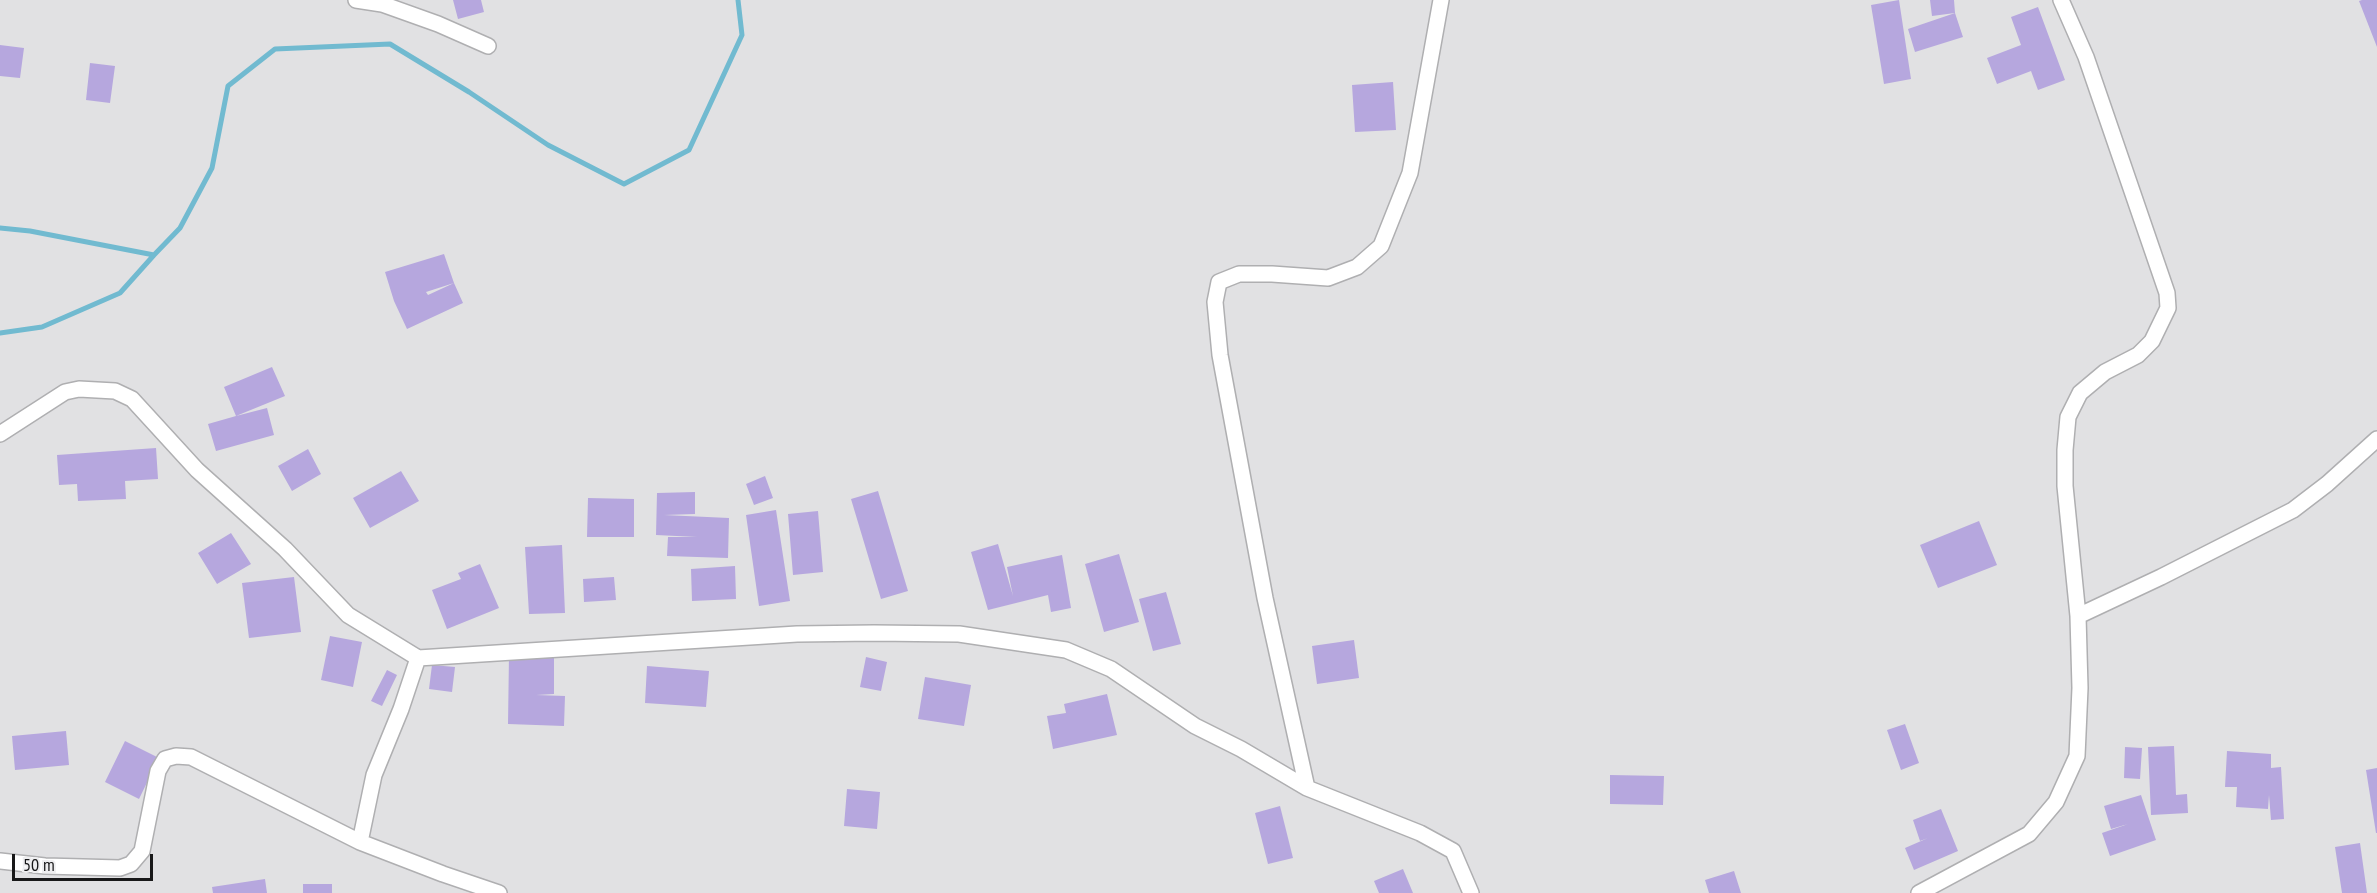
<!DOCTYPE html>
<html>
<head>
<meta charset="utf-8">
<style>
  body { margin:0 }
  #map { position:relative; width:2377px; height:893px; overflow:hidden; background:#e1e1e3; font-family:"PT Sans Narrow",sans-serif }
  canvas { display:block }
  .scale { position:absolute; left:12px; top:854px; width:141px; height:27px; box-sizing:border-box; border:3px solid #181819; border-top:0; padding-left:8px; font-size:18px; line-height:21px; white-space:nowrap; color:#181819; -webkit-text-stroke:4px #eeeef0; paint-order:stroke }
</style>
</head>
<body>
<div id="map">
<canvas width="2377" height="893"></canvas>
<div class="scale">50 m</div>
</div>
<script>
const ctx = document.querySelector('canvas').getContext('2d');
ctx.lineJoin = 'round';
const poly = rows => new Path2D(rows.map(r => 'M' + r).join(''));
function trace(path, color, width, dash) { ctx.strokeStyle = color; ctx.lineWidth = width; ctx.lineCap = dash ? 'butt' : 'round'; ctx.setLineDash(dash || []); ctx.stroke(path); }
function paint(path, color) { ctx.fillStyle = color; ctx.fill(path, 'evenodd'); }
const stream = poly([
  [0,228,30,231,154,255,180,228,212,168,228,86,275,49,390,44,469,92,548,145,624,184,689,150,742,35,738,0],
  [0,333,42,327,120,293,154,255]
]);
const building = poly([
  [453,0,481,0,484,12,458,19],
  [1899,0,1911,79,1884,84,1871,5],
  [1930,0,1954,0,1955,13,1932,16],
  [2362,0,2377,0,2377,47,2359,1],
  [2038,7,2065,80,2038,90,2031,71,1997,84,1987,58,2021,45,2011,17],
  [1955,13,1963,37,1915,52,1908,29],
  [0,45,24,48,20,78,0,76],
  [90,63,115,66,110,103,86,100],
  [1393,82,1396,130,1355,132,1352,85],
  [444,254,454,283,426,292,428,295,454,283,463,303,407,329,394,301,385,272],
  [272,367,285,396,236,416,267,408,274,435,216,451,208,424,236,416,224,387],
  [156,448,158,479,125,481,126,499,78,501,77,484,59,485,57,455],
  [308,449,321,474,292,491,278,466],
  [401,471,419,501,370,528,353,498],
  [765,476,773,498,754,505,746,484],
  [878,491,908,591,881,599,851,499],
  [695,492,695,514,664,515,729,518,728,558,667,556,668,537,697,537,656,535,657,493],
  [588,498,634,499,634,537,587,537],
  [776,510,790,601,759,606,746,515],
  [818,511,823,572,793,575,788,514],
  [1979,521,1997,565,1938,588,1920,545],
  [231,533,251,564,217,584,198,553],
  [998,544,1013,596,1007,567,1062,555,1071,608,1051,612,1048,595,988,610,971,552],
  [562,545,565,613,529,614,525,547],
  [1119,554,1139,622,1104,632,1085,564],
  [480,564,499,608,447,629,432,590,461,579,458,573],
  [735,566,736,599,692,601,691,569],
  [294,577,301,632,249,638,242,583],
  [614,577,616,600,584,602,583,579],
  [1166,592,1181,644,1153,651,1139,599],
  [330,636,362,642,353,687,321,680],
  [1354,640,1359,678,1317,684,1312,646],
  [509,655,554,656,554,694,536,695,565,696,564,726,508,724],
  [866,657,887,662,881,691,860,687],
  [432,665,455,667,452,692,429,689],
  [647,666,709,671,706,707,645,703],
  [387,670,397,675,382,706,371,701],
  [925,677,971,685,964,726,918,719],
  [1107,694,1117,735,1053,749,1047,716,1066,713,1064,704],
  [1905,724,1919,763,1901,770,1887,730],
  [66,731,69,765,15,770,12,736],
  [125,741,159,758,139,799,105,782],
  [2174,746,2176,795,2187,794,2188,813,2151,815,2148,747],
  [2125,747,2142,748,2140,779,2124,778],
  [2227,751,2271,754,2271,768,2281,767,2284,819,2271,820,2269,795,2268,809,2236,807,2237,787,2225,787],
  [2377,768,2377,833,2376,833,2366,770],
  [1610,775,1664,776,1663,805,1610,804],
  [847,789,880,792,877,829,844,826],
  [2141,795,2156,840,2110,856,2102,833,2128,824,2111,829,2104,806],
  [1280,806,1293,858,1268,864,1255,813],
  [1941,809,1958,851,1914,870,1905,848,1928,838,1920,841,1913,820],
  [2360,843,2367,893,2342,893,2335,847],
  [1403,869,1413,893,1379,893,1374,881],
  [1734,871,1741,893,1709,893,1705,880],
  [265,879,267,893,213,893,212,887],
  [303,884,332,884,332,893,303,893]
]);
const minor = poly([
  [356,0,382,4,438,24,488,46],
  [2061,0,2086,57,2167,293,2168,308,2152,341,2138,355,2105,372,2080,393,2068,417,2065,450,2065,486,2078,616],
  [0,434,65,392,79,389,115,391,132,399,197,470,285,549,348,615,418,658,797,634,874,633,959,634,1066,650,1111,669,1195,726,1241,749,1307,788,1420,833,1453,851,1471,893],
  [1307,788,1265,598,1220,355,1215,302,1219,282,1239,274,1272,274,1328,278,1357,267,1381,246,1410,173,1441,0],
  [360,842,443,874,499,893],
  [0,861,45,866,120,868,131,864,142,851,158,771,165,759,176,756,191,757,360,842,374,775,401,709,418,658],
  [1919,893,2029,834,2056,802,2077,756,2080,688,2078,616,2161,577,2293,510,2327,484,2377,439]
]);
trace(stream, '#71bad0', 5);
paint(building, '#b6a7de');
trace(minor, '#afafb1', 18);
trace(minor, '#fff', 15);
</script>
</body>
</html>
